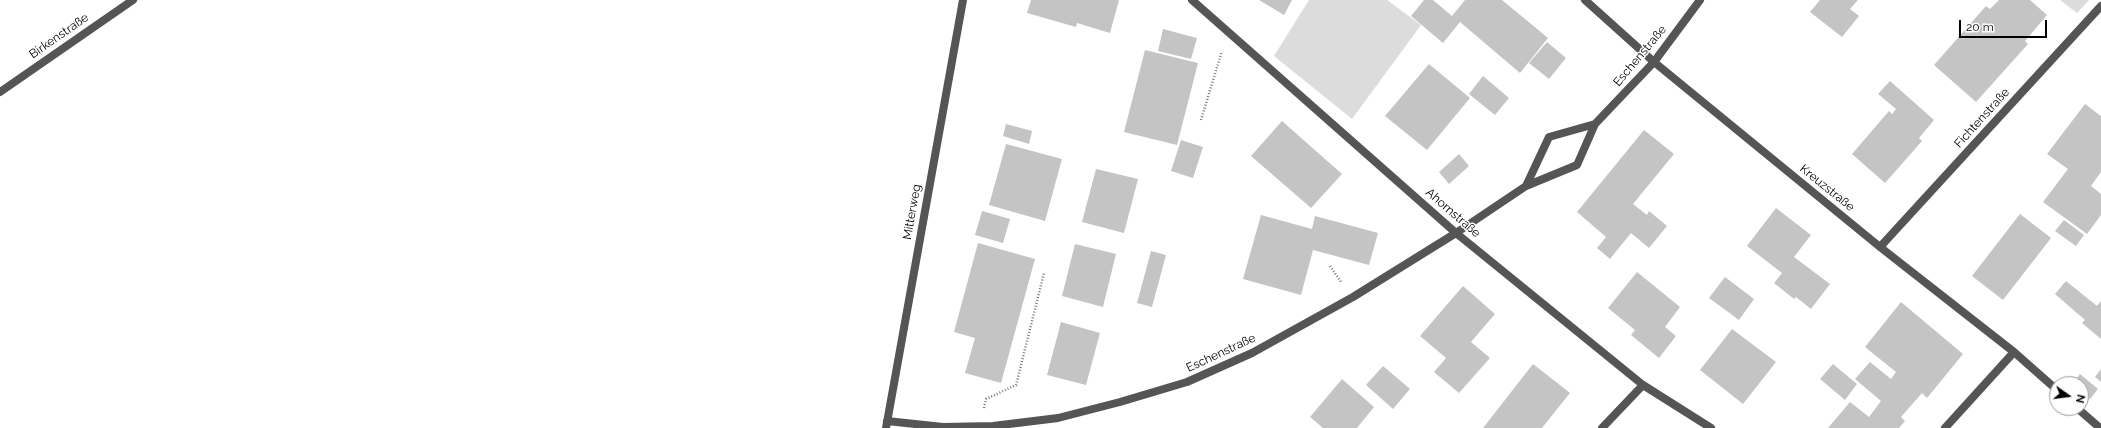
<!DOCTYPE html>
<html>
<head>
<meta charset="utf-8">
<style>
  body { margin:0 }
  #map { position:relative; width:2101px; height:428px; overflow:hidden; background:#fff; font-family:Raleway,sans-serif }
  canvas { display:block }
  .north { position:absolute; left:2049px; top:376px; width:40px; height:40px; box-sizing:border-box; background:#fff; border:1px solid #999; border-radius:50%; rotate:104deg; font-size:11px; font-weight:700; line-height:16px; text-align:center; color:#000 }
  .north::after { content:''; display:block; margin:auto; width:14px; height:18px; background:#000; clip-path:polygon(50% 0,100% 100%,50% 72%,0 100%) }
  .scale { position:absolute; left:1959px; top:20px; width:88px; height:18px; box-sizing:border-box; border:2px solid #000; border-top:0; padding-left:5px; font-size:12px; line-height:14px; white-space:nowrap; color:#000; -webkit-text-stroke:3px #fff; paint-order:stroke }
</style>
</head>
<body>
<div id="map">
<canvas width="2101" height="428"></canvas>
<div class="north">N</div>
<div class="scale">20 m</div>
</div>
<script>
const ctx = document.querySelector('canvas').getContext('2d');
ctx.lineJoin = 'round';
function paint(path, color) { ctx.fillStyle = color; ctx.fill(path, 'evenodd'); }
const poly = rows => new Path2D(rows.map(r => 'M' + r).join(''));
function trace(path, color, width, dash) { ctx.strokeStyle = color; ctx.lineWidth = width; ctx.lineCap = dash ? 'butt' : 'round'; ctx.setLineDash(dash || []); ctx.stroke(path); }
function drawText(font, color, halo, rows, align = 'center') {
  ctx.font = font + ' Raleway,sans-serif'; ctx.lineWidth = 3; ctx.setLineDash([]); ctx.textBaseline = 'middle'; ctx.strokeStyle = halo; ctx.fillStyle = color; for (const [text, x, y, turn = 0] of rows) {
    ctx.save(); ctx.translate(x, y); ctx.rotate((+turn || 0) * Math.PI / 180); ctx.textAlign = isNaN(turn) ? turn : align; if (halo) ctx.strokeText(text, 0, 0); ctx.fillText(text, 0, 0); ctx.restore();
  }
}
const green = poly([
  [1309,0,1387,0,1421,25,1352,119,1274,56],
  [2060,0,2089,0,2077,13]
]);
const building = poly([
  [1031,0,1119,0,1110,33,1077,23,1076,27,1027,13],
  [1259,0,1292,0,1284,15],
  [1424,0,1433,0,1452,16,1465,0,1502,0,1548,38,1520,73,1460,22,1443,43,1411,16],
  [1820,0,1858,0,1850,9,1859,16,1842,37,1810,12],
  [1999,0,2030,0,2047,15,2025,41,2028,44,1976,102,1934,65,1986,6,1990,9],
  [1163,29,1197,38,1191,59,1158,51],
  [1547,42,1566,58,1549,79,1529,63],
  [1145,50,1198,63,1177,145,1124,132],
  [1429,64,1470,98,1427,150,1385,116],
  [1483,76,1509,98,1495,115,1469,94],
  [1890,81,1934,120,1919,138,1922,141,1885,183,1852,154,1889,111,1892,114,1896,109,1878,94],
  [2085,104,2101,116,2101,172,2091,186,2101,194,2101,215,2087,234,2043,202,2068,169,2047,154],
  [1282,121,1342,174,1311,208,1251,156],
  [1006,124,1032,131,1029,144,1003,136],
  [1644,130,1674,154,1633,204,1647,215,1649,211,1667,226,1649,248,1631,233,1610,259,1597,248,1606,237,1577,212],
  [1181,140,1203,147,1193,178,1171,171],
  [1006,144,1062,159,1045,221,989,205],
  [1459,154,1469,166,1449,184,1439,172],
  [1096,169,1138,179,1124,233,1082,222],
  [1776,208,1811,235,1794,257,1830,284,1811,309,1796,297,1794,299,1774,283,1782,273,1747,246],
  [982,211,1010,219,1003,243,975,235],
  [2020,214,2051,238,2003,300,1972,276],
  [1261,215,1312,229,1315,216,1378,233,1369,265,1313,250,1301,295,1243,279],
  [2064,220,2084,235,2076,246,2055,231],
  [978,243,1035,259,1001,383,965,373,975,338,954,332],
  [1075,244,1116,254,1103,307,1062,296],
  [1151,251,1166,255,1152,307,1137,303],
  [1637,272,1680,307,1665,327,1676,336,1659,358,1631,335,1635,330,1608,308],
  [1725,277,1754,299,1739,320,1709,298],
  [2066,281,2097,306,2101,301,2101,339,2082,323,2085,320,2055,294],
  [1463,286,1495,314,1471,342,1490,358,1459,393,1434,372,1446,358,1420,336],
  [1901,302,1963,354,1927,398,1922,393,1901,417,1905,421,1899,428,1828,428,1850,402,1869,417,1881,401,1855,379,1870,362,1891,379,1896,372,1865,347],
  [1061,322,1100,333,1086,385,1047,375],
  [1732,329,1776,362,1743,404,1700,370],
  [1533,364,1570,393,1542,428,1483,428],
  [1833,364,1857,384,1845,400,1820,379],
  [1383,366,1410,389,1393,409,1366,385],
  [2101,369,2101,382,2095,377],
  [2080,374,2098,389,2090,399,2081,392,2081,384,2072,384],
  [1342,379,1374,407,1357,428,1323,428,1310,417]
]);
const path = poly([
  [1201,120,1222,51],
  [1330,266,1341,282],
  [984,408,986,399,1016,385,1044,273]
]);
const minor = poly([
  [1192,0,1456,233,1643,385,1711,428],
  [1585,0,1654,62,1880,247,2014,352,2057,390],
  [0,92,133,0],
  [1526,186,1549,137,1595,124],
  [1880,247,2101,6],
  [2077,408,2100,428],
  [887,421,943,427,993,426,1058,418,1120,402,1187,382,1252,353,1353,297,1456,233,1526,186,1577,165,1595,124,1654,62,1700,0],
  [886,428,963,0],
  [1602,428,1643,385],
  [1945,428,2014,352]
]);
const streetNames = [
  ["Birkenstraße",59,36,-35],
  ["Eschenstraße",1640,56,-50],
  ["Fichtenstraße",1982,118,-48],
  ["Kreuzstraße",1827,188,39],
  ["Mitterweg",912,212,-80],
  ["Ahornstraße",1453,213,41],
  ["Eschenstraße",1221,353,-25]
];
paint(green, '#dcdcdc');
paint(building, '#c4c4c4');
trace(path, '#777', 2.5, [1, 2]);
trace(minor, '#555', 8);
drawText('12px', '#000', '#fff', streetNames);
</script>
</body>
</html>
